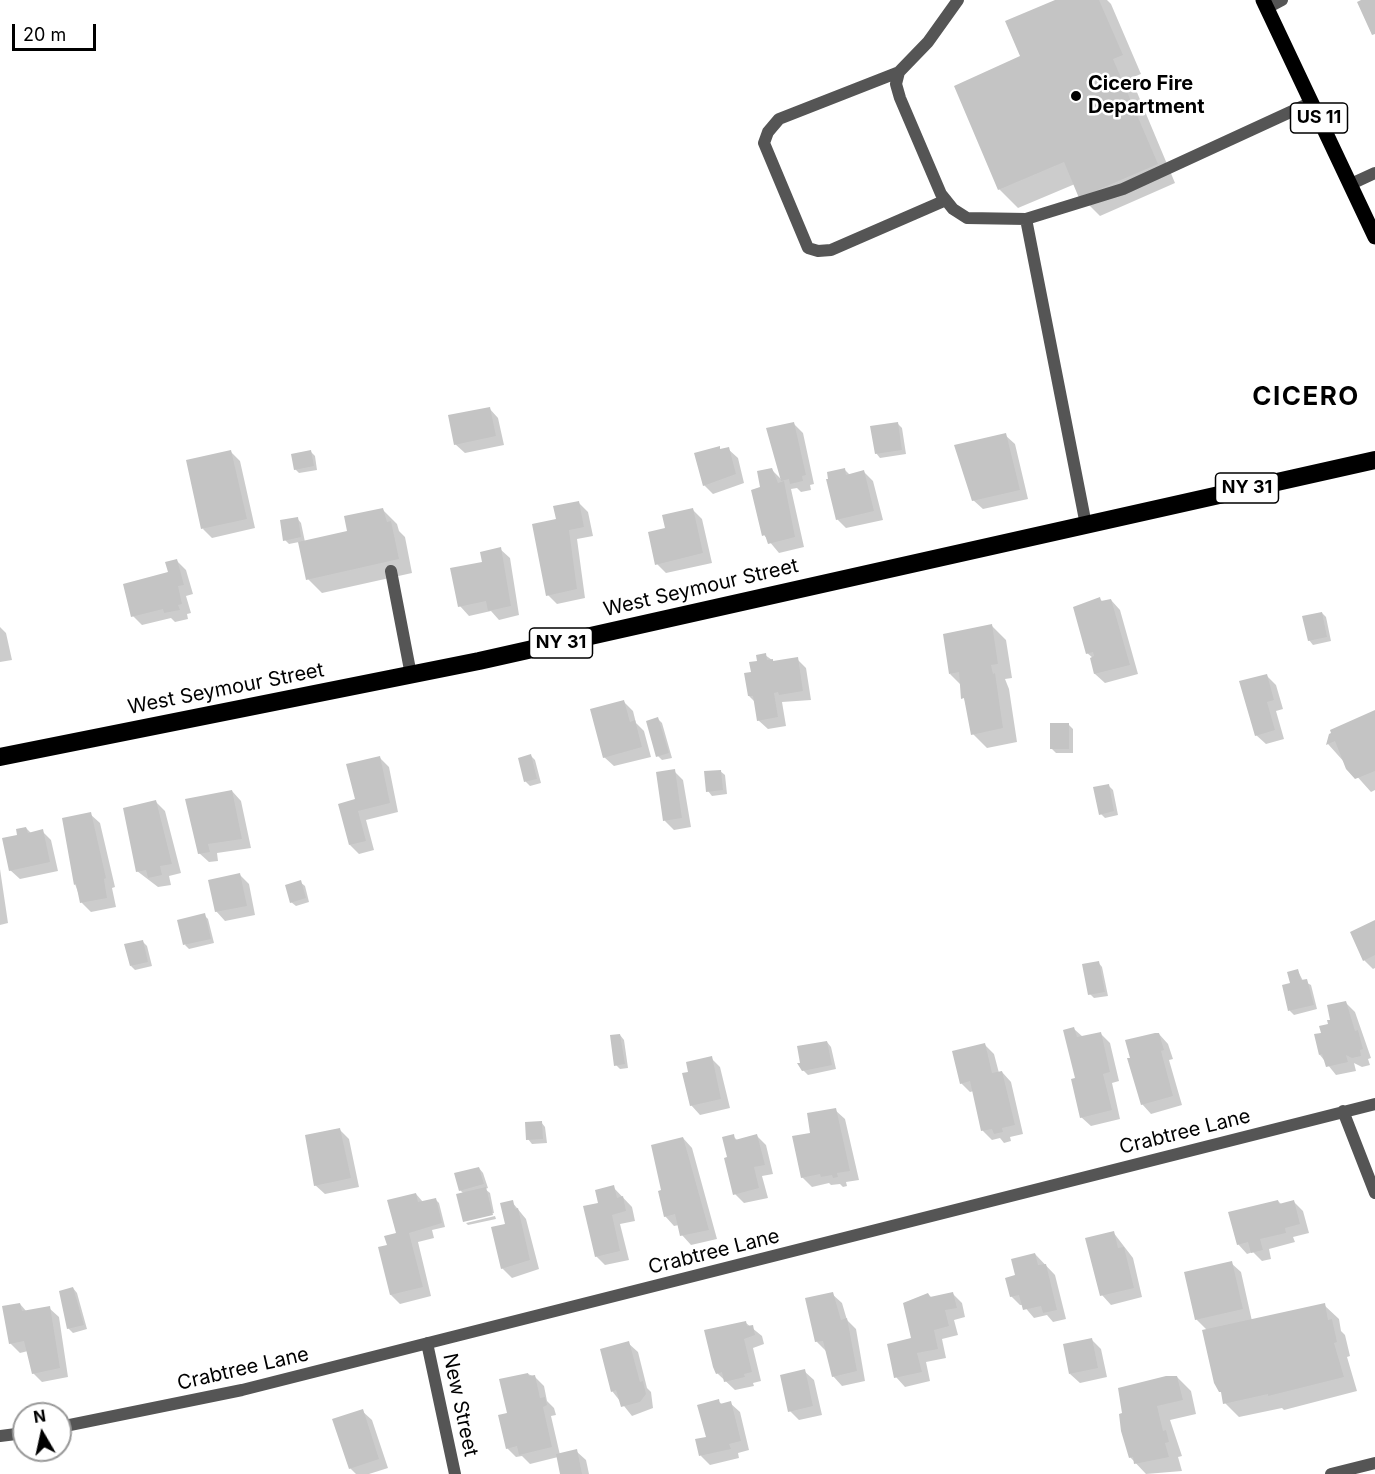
<!DOCTYPE html>
<html>
<head>
<meta charset="utf-8">
<style>
  body { margin:0 }
  #map { position:relative; width:1375px; height:1474px; overflow:hidden; background:#fff; font-family:Inter,sans-serif }
  canvas { display:block }
  .north { position:absolute; left:12px; top:1402px; width:60px; height:60px; box-sizing:border-box; background:#fff; border:2px solid #999; border-radius:50%; rotate:351deg; font-size:16px; font-weight:700; line-height:24px; text-align:center; color:#000 }
  .north::after { content:''; display:block; margin:auto; width:21px; height:27px; background:#000; clip-path:polygon(50% 0,100% 100%,50% 72%,0 100%) }
  .scale { position:absolute; left:12px; top:24px; width:84px; height:27px; box-sizing:border-box; border:3px solid #000; border-top:0; padding-left:8px; font-size:18px; line-height:21px; white-space:nowrap; color:#000; -webkit-text-stroke:4px #fff; paint-order:stroke }
</style>
</head>
<body>
<div id="map">
<canvas width="1375" height="1474"></canvas>
<div class="north">N</div>
<div class="scale">20 m</div>
</div>
<script>
const ctx = document.querySelector('canvas').getContext('2d');
ctx.lineJoin = 'round';
function paint(path, color) { ctx.fillStyle = color; ctx.fill(path, 'evenodd'); }
const poly = rows => new Path2D(rows.map(r => 'M' + r).join(''));
function trace(path, color, width, dash) { ctx.strokeStyle = color; ctx.lineWidth = width; ctx.lineCap = dash ? 'butt' : 'round'; ctx.setLineDash(dash || []); ctx.stroke(path); }
function drawText(font, color, halo, rows, align = 'center') {
  ctx.font = font + ' Inter,sans-serif'; ctx.lineWidth = 5; ctx.setLineDash([]); ctx.textBaseline = 'middle'; ctx.strokeStyle = halo; ctx.fillStyle = color; for (const [text, x, y, turn = 0] of rows) {
    ctx.save(); ctx.translate(x, y); ctx.rotate((+turn || 0) * Math.PI / 180); ctx.textAlign = isNaN(turn) ? turn : align; if (halo) ctx.strokeText(text, 0, 0); ctx.fillText(text, 0, 0); ctx.restore();
  }
}
const shadow = poly([
  [1058,0,1107,0,1111,4,1141,74,1131,78,1175,183,1100,216,1081,197,1075,184,1018,208,999,189,1022,57],
  [489,408,498,418,504,445,465,453,455,444],
  [794,424,803,433,814,484,810,485,811,490,801,492,797,488,791,489,804,547,779,553,764,535,762,488,771,469,782,480],
  [898,424,902,428,906,454,880,458,876,453],
  [1005,435,1015,444,1028,499,983,509,973,500,956,446],
  [719,448,722,451,728,449,738,458,744,483,713,494,704,485],
  [231,452,240,461,255,528,212,538,203,529],
  [311,452,315,456,317,470,299,473,295,469],
  [844,469,850,475,864,472,873,481,883,520,846,528,837,519],
  [578,502,588,512,593,536,577,539,585,598,557,604,548,595,557,520],
  [383,510,397,524,399,531,405,537,412,573,322,593,308,579,299,542,289,544,285,540,297,518,301,523,305,542,349,532],
  [693,510,702,519,712,563,666,573,657,564,667,530],
  [500,549,510,558,519,615,499,620,491,611,469,616,460,606,484,563],
  [177,561,186,570,193,594,186,596,191,613,187,614,188,619,175,622,171,618,142,625,133,616],
  [1100,599,1103,602,1111,600,1120,610,1138,674,1105,683,1095,674,1093,658,1087,653],
  [1322,613,1326,617,1331,641,1313,645,1309,640],
  [992,626,1006,640,1012,678,1005,679,1009,689,1017,742,987,748,973,734,961,685,950,674],
  [0,627,6,633,12,660,0,662],
  [765,655,775,662,797,659,806,668,811,700,782,702,786,726,768,729,758,720,755,702,749,696,752,673],
  [1266,675,1276,685,1283,709,1276,711,1284,739,1266,744,1256,735],
  [624,702,633,711,636,723,644,731,651,757,614,766,604,757],
  [1375,712,1375,790,1371,792,1328,744,1333,734],
  [658,719,662,723,672,758,662,760,658,756],
  [1068,724,1073,729,1073,753,1056,753,1052,749],
  [531,756,535,760,541,783,530,786,526,782,520,759],
  [380,758,389,767,398,812,366,820,374,850,359,854,350,845,357,801],
  [674,771,683,780,691,827,674,830,665,821],
  [720,771,725,775,727,794,712,796,708,791],
  [1108,785,1113,790,1118,815,1105,818,1101,814],
  [232,791,241,801,251,848,217,853,218,861,209,862,199,853],
  [156,802,165,811,181,873,169,876,171,885,158,887,137,871],
  [90,814,100,823,115,887,112,888,116,907,91,912,82,903,75,884],
  [26,828,31,833,42,831,51,840,58,871,20,879,10,870,19,836],
  [0,869,8,923,0,925],
  [240,875,249,884,255,915,225,921,216,911],
  [300,882,305,886,309,902,296,906,291,902],
  [204,915,208,919,214,943,189,949,185,945],
  [1375,922,1375,968,1373,969,1364,960],
  [143,942,147,946,152,966,135,970,131,966],
  [1098,962,1102,967,1108,996,1094,998,1090,994],
  [1298,971,1303,981,1311,985,1317,1009,1294,1015,1290,1011,1292,985],
  [1345,1002,1355,1012,1371,1058,1368,1059,1370,1065,1362,1067,1354,1063,1356,1071,1336,1075,1320,1055,1323,1034],
  [1074,1029,1083,1037,1100,1033,1110,1043,1119,1081,1112,1083,1120,1119,1091,1126,1081,1117],
  [1159,1034,1168,1044,1173,1059,1169,1060,1182,1105,1151,1114,1142,1104],
  [620,1035,624,1040,628,1068,620,1069,616,1065],
  [827,1042,831,1047,836,1069,808,1075,803,1070],
  [985,1045,994,1054,999,1073,1002,1072,1011,1082,1023,1134,1010,1137,1011,1141,1004,1143,1000,1138,992,1140,983,1131,974,1091,970,1092,961,1083],
  [711,1058,720,1067,730,1108,700,1115,691,1105,690,1073],
  [835,1110,845,1119,859,1180,846,1182,847,1186,843,1187,840,1184,831,1185,829,1183,812,1187,802,1177,812,1134],
  [541,1122,545,1127,547,1143,532,1144,528,1139],
  [339,1129,349,1139,359,1187,325,1194,315,1185],
  [733,1136,738,1141,757,1136,766,1145,773,1174,762,1176,768,1198,744,1203,735,1194,729,1159],
  [683,1138,692,1148,717,1239,691,1245,682,1235,679,1225,674,1226,665,1216,663,1192],
  [479,1168,483,1173,488,1188,485,1189,490,1193,494,1213,465,1220,465,1222,464,1194,460,1190],
  [613,1187,632,1207,635,1221,620,1224,629,1260,605,1265,596,1256,600,1204],
  [416,1194,423,1202,435,1199,439,1203,445,1227,432,1230,434,1238,418,1242,431,1296,400,1304,391,1295,389,1246,397,1234],
  [1278,1201,1282,1205,1294,1202,1303,1211,1309,1233,1293,1237,1295,1242,1269,1249,1271,1259,1262,1261,1253,1252,1247,1254,1238,1244,1230,1213],
  [512,1202,526,1219,539,1269,512,1278,502,1268],
  [495,1216,496,1219,468,1225,466,1223],
  [1113,1232,1133,1258,1142,1297,1111,1305,1102,1295],
  [1035,1254,1055,1275,1066,1319,1053,1322,1047,1315,1034,1318,1023,1305,1020,1305,1011,1296,1017,1276],
  [1231,1263,1241,1272,1252,1321,1324,1305,1339,1319,1341,1331,1345,1335,1350,1356,1347,1357,1357,1391,1284,1410,1282,1408,1239,1417,1225,1403,1208,1331,1196,1319],
  [73,1288,77,1293,87,1329,73,1333,68,1328],
  [832,1294,842,1303,847,1320,856,1329,865,1381,842,1386,833,1376,826,1351,817,1342],
  [928,1294,932,1298,953,1294,962,1303,965,1317,954,1320,958,1335,942,1339,946,1358,926,1362,930,1381,905,1387,896,1377,913,1340],
  [20,1304,27,1312,49,1308,59,1317,68,1377,42,1382,33,1373,28,1351,20,1353,10,1343],
  [746,1323,762,1336,764,1344,753,1348,761,1381,753,1383,754,1386,735,1390,717,1373],
  [1092,1340,1101,1349,1107,1377,1080,1383,1070,1374],
  [628,1343,638,1352,647,1388,651,1392,653,1408,632,1416,612,1391],
  [804,1371,814,1380,822,1415,799,1420,790,1411],
  [528,1374,535,1377,544,1386,547,1401,554,1408,556,1415,551,1416,560,1455,576,1451,586,1460,589,1474,562,1474,558,1457,530,1464,522,1456,516,1457,507,1448,509,1414],
  [1177,1377,1191,1391,1196,1414,1170,1420,1182,1456,1178,1457,1182,1471,1146,1474,1130,1457,1124,1414],
  [718,1401,723,1405,730,1403,740,1412,749,1450,738,1453,739,1458,710,1465,701,1456],
  [362,1411,372,1420,388,1468,369,1474,356,1474,350,1468]
]);
const building = poly([
  [1055,0,1099,0,1123,55,1113,59,1158,164,1079,198,1064,162,998,190,954,86,1020,56,1005,21],
  [1361,0,1375,0,1375,34,1372,35,1357,2],
  [490,407,496,436,454,445,448,415],
  [794,422,806,475,802,476,803,481,790,484,789,479,781,481,766,428],
  [898,422,902,450,875,454,870,426],
  [1006,433,1020,490,972,501,954,445],
  [720,446,720,449,729,447,736,474,703,486,694,453],
  [231,450,247,519,201,529,186,460],
  [311,450,314,466,294,470,291,454],
  [772,468,778,483,784,481,795,537,768,544,765,535,762,536,751,490,760,487,757,471],
  [845,468,846,475,864,470,874,511,836,520,826,479,828,479,827,472],
  [579,501,584,527,569,530,577,589,546,596,532,524,556,519,553,506],
  [383,508,387,522,391,521,399,559,306,580,298,542,347,531,344,516],
  [693,508,703,553,655,565,648,532,665,528,662,515],
  [298,517,301,537,283,541,280,520],
  [501,547,511,606,488,611,486,601,458,607,450,568,482,562,480,552],
  [177,559,184,585,178,586,182,604,178,605,180,610,164,613,163,609,131,617,123,584,168,572,165,562],
  [1100,597,1101,601,1111,599,1130,665,1094,674,1090,658,1094,656,1093,652,1086,654,1073,607],
  [1322,612,1327,637,1308,641,1302,616],
  [992,624,998,664,991,665,993,674,995,673,1003,728,971,735,964,698,961,699,959,672,949,674,943,634],
  [766,653,767,660,773,659,773,661,798,657,803,691,779,695,778,692,774,693,778,717,757,721,753,696,748,696,744,673,751,672,749,662,757,661,756,655],
  [1267,674,1274,700,1267,702,1275,730,1255,736,1239,681],
  [624,700,630,722,635,720,642,747,603,758,590,709],
  [1375,710,1375,771,1355,779,1346,769,1335,741,1326,745,1329,734,1331,733,1330,730],
  [658,717,669,753,656,757,646,721],
  [1050,723,1069,723,1069,749,1050,749],
  [531,754,537,779,524,782,518,758],
  [380,756,390,803,358,811,366,841,349,845,338,804,355,799,346,764],
  [675,769,682,818,663,821,656,772],
  [721,770,723,790,706,792,704,771],
  [1109,784,1114,811,1099,815,1093,787],
  [232,790,242,839,208,844,210,852,198,854,185,799],
  [156,800,172,864,160,866,162,875,148,878,146,870,136,872,123,808],
  [91,812,106,878,104,879,107,898,80,903,76,884,74,885,62,818],
  [26,827,28,833,43,829,50,862,9,871,2,838,17,835,16,829],
  [240,873,247,906,215,912,208,880],
  [301,880,306,898,290,903,285,885],
  [205,913,211,939,183,945,177,920],
  [1375,920,1375,955,1363,961,1350,932],
  [143,940,148,962,130,966,124,944],
  [1099,961,1105,992,1088,995,1082,964],
  [1298,969,1301,980,1307,979,1314,1005,1288,1011,1282,985,1290,983,1287,972],
  [1346,1001,1355,1031,1358,1030,1363,1049,1360,1050,1361,1056,1352,1058,1346,1055,1348,1062,1326,1067,1322,1054,1319,1055,1314,1034,1321,1033,1319,1026,1328,1024,1327,1020,1330,1020,1327,1005],
  [1074,1027,1077,1037,1101,1032,1110,1072,1103,1074,1112,1110,1080,1118,1071,1079,1075,1078,1063,1030],
  [1155,1033,1159,1033,1164,1050,1161,1051,1173,1096,1141,1105,1127,1058,1130,1058,1125,1040],
  [620,1034,625,1064,614,1066,610,1035],
  [827,1041,832,1065,802,1071,797,1063,800,1063,797,1046],
  [985,1043,992,1073,1002,1071,1015,1125,1002,1128,1003,1132,994,1134,992,1129,981,1131,970,1081,960,1084,952,1051],
  [712,1056,721,1099,690,1106,682,1073,688,1072,686,1062],
  [836,1108,850,1171,837,1173,838,1177,833,1178,832,1175,821,1177,820,1174,801,1178,792,1136,810,1133,807,1113],
  [542,1121,543,1139,526,1140,525,1122],
  [340,1128,351,1178,314,1186,305,1135],
  [734,1134,735,1140,757,1134,765,1165,754,1167,759,1188,733,1195,724,1158,727,1157,722,1137],
  [683,1137,709,1230,680,1236,675,1214,664,1217,658,1191,661,1190,651,1145],
  [479,1167,484,1184,459,1191,454,1173],
  [614,1185,617,1198,623,1196,626,1211,612,1215,620,1251,595,1257,583,1206,598,1203,595,1190],
  [486,1187,493,1215,463,1222,456,1194],
  [416,1193,418,1202,436,1198,442,1223,409,1233,423,1287,390,1295,378,1247,387,1245,384,1236,396,1233,387,1200],
  [513,1200,515,1209,518,1208,530,1260,501,1269,491,1227,505,1224,500,1203],
  [1278,1200,1279,1204,1294,1200,1300,1224,1285,1228,1286,1233,1260,1239,1263,1250,1251,1253,1248,1242,1237,1245,1228,1212],
  [1114,1231,1118,1248,1124,1247,1134,1288,1100,1296,1085,1238],
  [1035,1253,1038,1265,1046,1264,1057,1310,1043,1313,1041,1306,1023,1310,1019,1295,1010,1297,1005,1278,1015,1275,1011,1259],
  [1232,1261,1243,1309,1195,1320,1184,1272],
  [73,1287,84,1325,67,1329,59,1291],
  [833,1292,841,1320,847,1318,857,1371,832,1377,823,1341,815,1342,805,1298],
  [953,1292,957,1308,945,1310,949,1326,934,1330,938,1349,917,1353,922,1372,894,1378,887,1344,911,1338,903,1303,928,1293,930,1297],
  [20,1303,22,1311,50,1306,60,1368,32,1374,24,1341,9,1344,2,1306],
  [1325,1303,1328,1320,1332,1319,1337,1342,1334,1343,1344,1377,1268,1396,1268,1394,1223,1404,1221,1392,1219,1392,1214,1383,1202,1330],
  [746,1321,747,1326,753,1325,755,1335,744,1339,752,1372,744,1374,745,1377,724,1382,722,1372,716,1374,713,1367,704,1330],
  [1092,1338,1098,1368,1069,1374,1063,1344],
  [629,1341,640,1382,643,1381,646,1394,640,1402,621,1407,616,1390,611,1392,600,1349],
  [805,1369,813,1406,788,1412,780,1375],
  [528,1373,529,1376,535,1375,540,1398,545,1397,547,1405,543,1407,552,1447,519,1455,517,1446,506,1449,498,1415,507,1413,499,1379],
  [1166,1376,1177,1376,1183,1400,1157,1406,1163,1431,1166,1430,1169,1442,1165,1443,1169,1457,1134,1464,1133,1457,1129,1458,1121,1431,1119,1414,1122,1413,1118,1388],
  [719,1399,720,1404,731,1401,741,1441,729,1444,731,1449,699,1456,695,1439,706,1437,697,1405],
  [363,1409,379,1459,349,1469,332,1419],
  [577,1449,582,1474,560,1474,556,1454]
]);
const lane = poly([
  [958,0,928,42,899,72,896,84,900,98,941,194,953,209,967,218,1026,219],
  [1267,8,1282,0],
  [899,72,779,119,768,132,764,143,808,248,818,251,831,250,946,200],
  [1351,184,1375,173],
  [1086,525,1026,219,1123,189,1312,102],
  [391,571,411,675]
]);
const street = poly([
  [1343,1111,1375,1193],
  [427,1343,455,1474],
  [60,1427,242,1390,1375,1104],
  [0,1436,24,1433],
  [1331,1474,1375,1463]
]);
const primary = poly([
  [1263,0,1375,237]
]);
const highway = poly([
  [0,757,479,661,1375,460]
]);
const markers = [
  [1076,96,6,"#000"]
];
const shields = [
  [1319,118,57],
  [1247,488,63],
  [561,643,63]
];
const shieldNames = [
  ["US 11",1319,118],
  ["NY 31",1247,488],
  ["NY 31",561,643]
];
const poiNames = [
  ["Cicero Fire",1088,84],
  ["Department",1088,107]
];
const streetNames = [
  ["West Seymour Street",701,588,-13],
  ["West Seymour Street",226,689,-11],
  ["Crabtree Lane",1185,1132,-14],
  ["Crabtree Lane",714,1252,-14],
  ["Crabtree Lane",243,1369,-13],
  ["New Street",460,1405,78]
];
const districtNames = [
  ["CICERO",1306,397]
];
paint(shadow, '#0003');
paint(building, '#c4c4c4');
trace(lane, '#555', 12);
trace(street, '#555', 12);
trace(primary, '#000', 15);
trace(highway, '#000', 18);
for (const [x, y, r, color] of markers) { const dot = new Path2D(); dot.arc(x, y, r, 0, 2 * Math.PI); ctx.fillStyle = color; ctx.fill(dot); trace(dot, '#fff', 2); }
for (const [x, y, w] of shields) { const box = new Path2D(); box.roundRect(x - w / 2, y - 15, w, 30, 4.5); ctx.fillStyle = '#fff'; ctx.fill(box); trace(box, '#000', 1.5); }
drawText('bold 18px', '#000', null, shieldNames);
drawText('bold 20px', '#000', '#fff', poiNames, 'left');
drawText('20px', '#000', '#fff', streetNames);
ctx.letterSpacing = '1.5px';
drawText('bold 26px', '#000', '#fff', districtNames);
ctx.letterSpacing = '0px';
</script>
</body>
</html>
